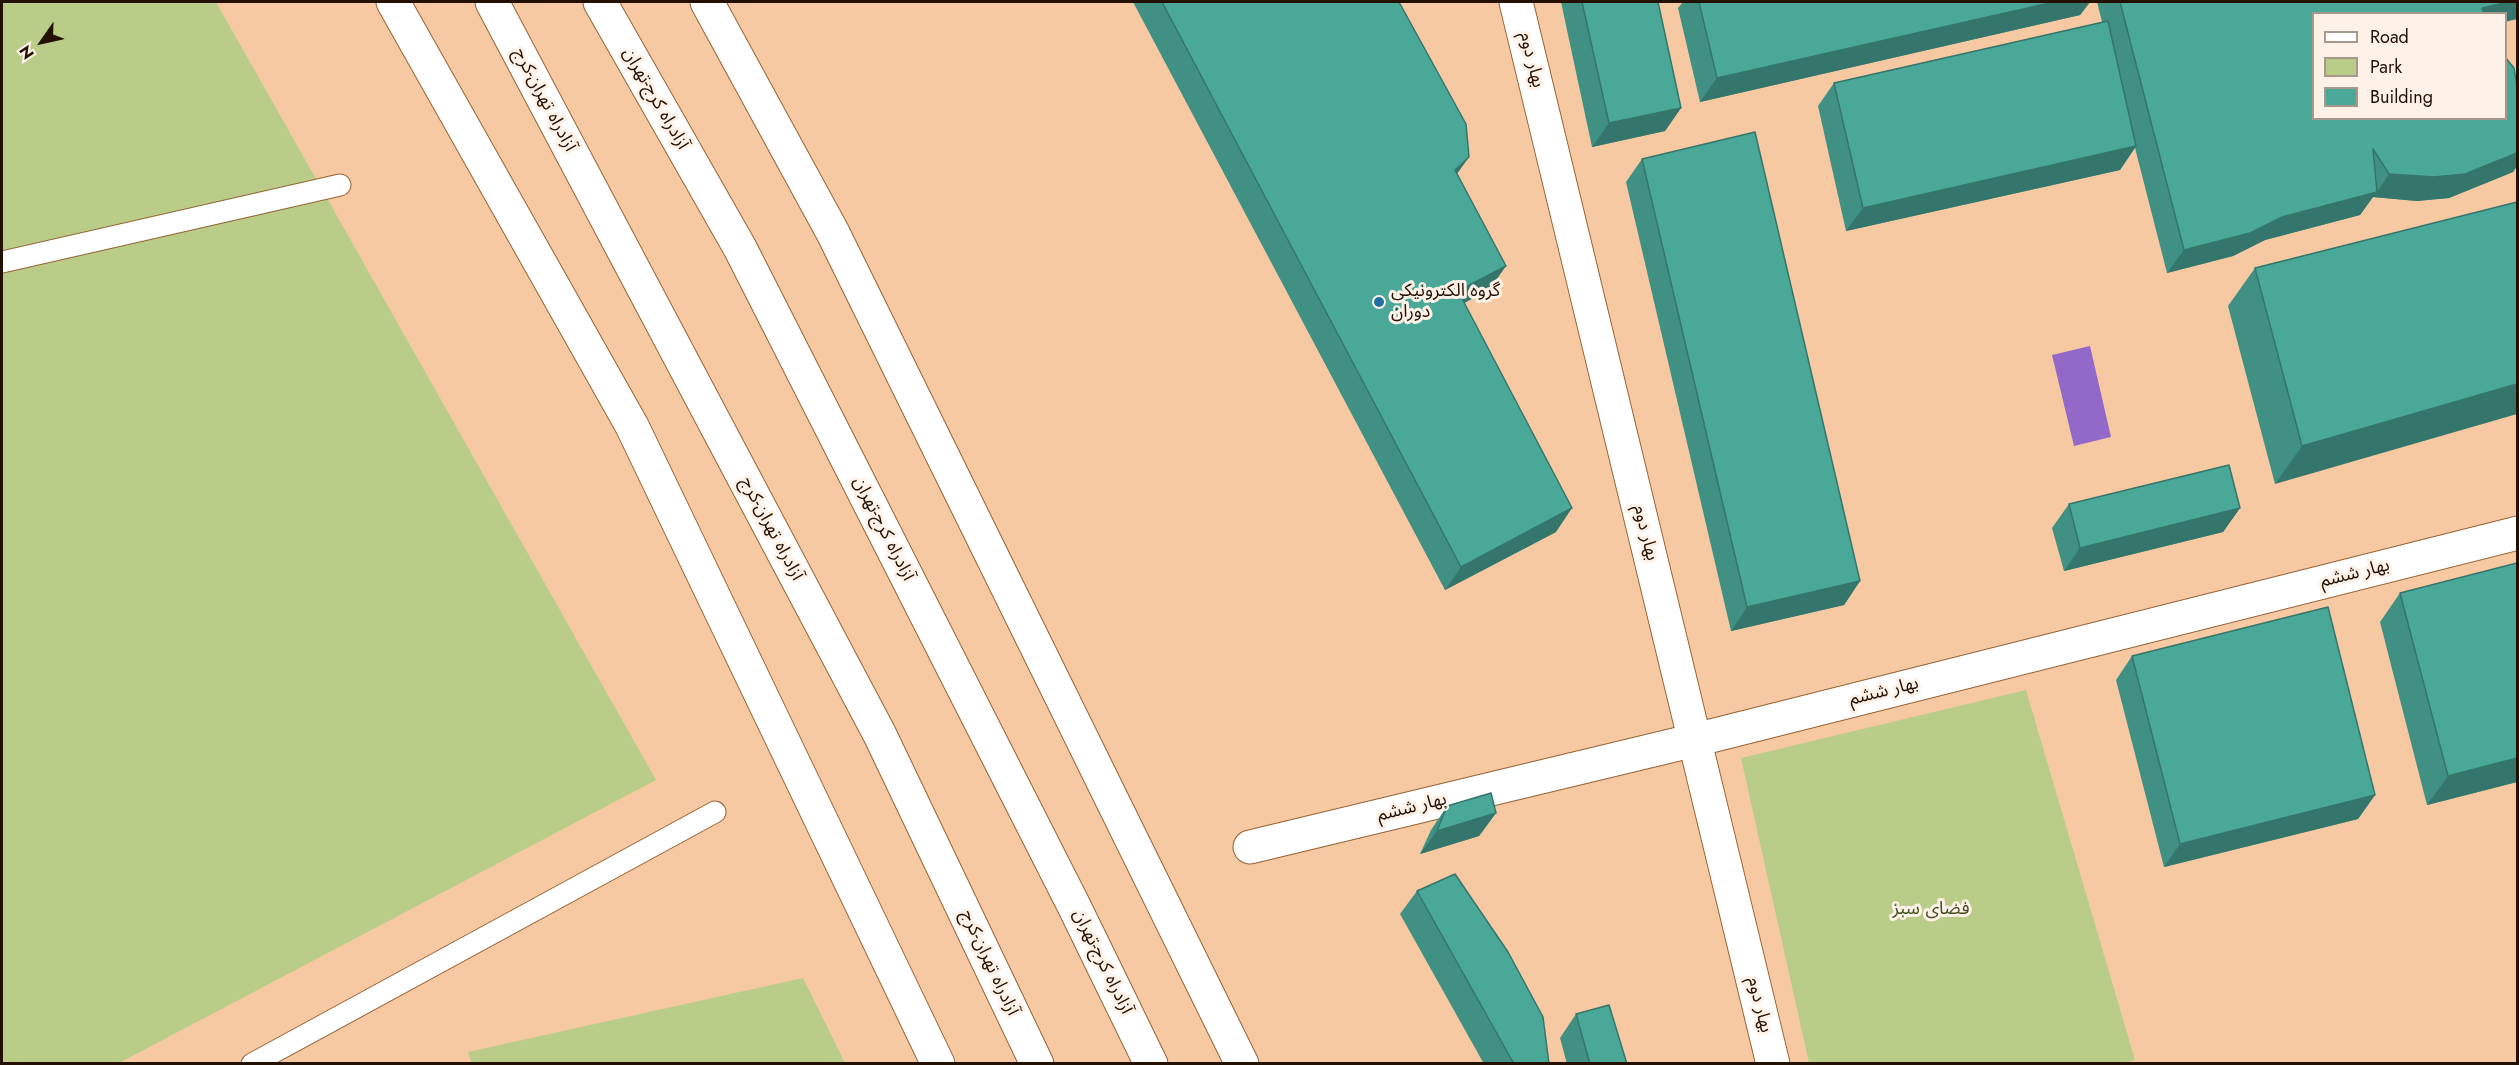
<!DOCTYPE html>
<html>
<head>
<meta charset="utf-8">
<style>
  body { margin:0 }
  #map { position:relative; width:2519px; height:1065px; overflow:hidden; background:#f7c9a2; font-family:Jost,sans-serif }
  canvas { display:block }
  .frame { position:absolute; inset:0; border:3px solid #241000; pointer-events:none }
  .legend { position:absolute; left:2312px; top:12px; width:195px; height:108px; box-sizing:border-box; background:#fef2e8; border:2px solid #a7988b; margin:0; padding:8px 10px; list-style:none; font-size:18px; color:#241000 }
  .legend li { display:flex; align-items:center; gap:12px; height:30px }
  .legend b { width:30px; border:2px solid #a7988b }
  .north { position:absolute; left:12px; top:12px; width:60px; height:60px; -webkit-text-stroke:4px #fef2e8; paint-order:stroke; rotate:236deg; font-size:16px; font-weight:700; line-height:24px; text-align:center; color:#241000 }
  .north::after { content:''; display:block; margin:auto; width:21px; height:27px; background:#241000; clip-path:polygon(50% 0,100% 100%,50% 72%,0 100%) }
</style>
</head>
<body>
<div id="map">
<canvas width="2519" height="1065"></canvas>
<div class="frame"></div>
<ul class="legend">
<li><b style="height:8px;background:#fff"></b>Road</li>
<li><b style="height:16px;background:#b9cd89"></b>Park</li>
<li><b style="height:16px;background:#4aa899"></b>Building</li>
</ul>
<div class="north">N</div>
</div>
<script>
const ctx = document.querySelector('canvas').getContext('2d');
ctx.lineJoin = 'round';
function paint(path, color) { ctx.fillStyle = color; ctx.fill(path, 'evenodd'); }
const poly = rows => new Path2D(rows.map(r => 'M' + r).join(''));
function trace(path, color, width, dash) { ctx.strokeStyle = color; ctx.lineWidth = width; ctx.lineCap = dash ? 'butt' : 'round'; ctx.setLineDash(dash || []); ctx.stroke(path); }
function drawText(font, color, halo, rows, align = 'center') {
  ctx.font = font + ' Jost,"Noto Sans Arabic",sans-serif'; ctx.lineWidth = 6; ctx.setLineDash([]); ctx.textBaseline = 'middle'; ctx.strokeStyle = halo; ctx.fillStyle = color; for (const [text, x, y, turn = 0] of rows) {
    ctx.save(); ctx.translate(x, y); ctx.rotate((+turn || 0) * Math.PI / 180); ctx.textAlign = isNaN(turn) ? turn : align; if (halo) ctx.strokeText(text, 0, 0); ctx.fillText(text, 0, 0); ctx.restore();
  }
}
const green = poly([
  [2,2,216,2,656,780,119,1063,2,1064],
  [2026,690,2135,1060,2122,1064,1809,1063,1741,758],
  [803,978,845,1063,472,1064,468,1052]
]);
const water = poly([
  [2090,346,2111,437,2074,446,2052,355]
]);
const lane = poly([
  [2,262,340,185],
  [252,1064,715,812]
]);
const secondary = poly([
  [1516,2,1773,1064],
  [1250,847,1695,740,2518,533]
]);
const highway = poly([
  [393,2,632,426,938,1064],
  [492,2,880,735,1037,1064],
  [600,2,740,248,1074,906,1151,1064],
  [707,2,833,233,1242,1064]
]);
const wall = poly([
  [1133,2,1399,2,1457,174,1490,289,1464,303,1556,532,1445,590],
  [1561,2,1658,2,1681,108,1665,131,1592,147],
  [1683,2,2090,2,2080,15,1700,102,1678,8],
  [2097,2,2517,2,2313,14,2517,86,2517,166,2513,172,2449,198,2417,201,2373,197,2360,215,2265,240,2233,256,2167,273,2135,148,2120,170,1846,231,1818,106,1834,83,2102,22],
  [1642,159,1860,581,1844,605,1731,631,1626,182],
  [2517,202,2275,484,2228,306,2255,268],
  [2069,504,2240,508,2223,532,2064,571,2052,528],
  [2400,593,2517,782,2427,805,2380,622],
  [2132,656,2375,795,2358,819,2164,867,2116,680],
  [1447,806,1496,813,1479,836,1420,854,1431,830],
  [1417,891,1549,1064,1484,1064,1400,914],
  [1576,1014,1627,1064,1567,1064,1560,1038]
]);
const shadedWall = poly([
  [2054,2,2090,2,2080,15,1700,102,1717,78],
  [2508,2,2517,2,2517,19,2505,22,2505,14,2478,14,2482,8],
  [1681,108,1665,131,1592,147,1609,123],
  [2136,146,2120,170,1846,231,1863,208],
  [2517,153,2517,166,2513,172,2449,198,2417,201,2373,197,2360,215,2265,240,2233,256,2167,273,2184,250,2282,217,2377,192,2389,174],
  [1469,157,1452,181,1455,170],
  [1506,266,1490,289,1442,315,1458,291],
  [2517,384,2517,414,2275,484,2302,446],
  [1572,508,1556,532,1445,590,1461,567],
  [2240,508,2223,532,2064,571,2080,548],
  [1860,581,1844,605,1731,631,1747,607],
  [2517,758,2517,782,2427,805,2448,776],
  [2375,795,2358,819,2164,867,2180,844],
  [1496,813,1479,836,1420,854,1437,831]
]);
const building = poly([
  [1162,2,1399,2,1466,124,1469,157,1455,170,1506,266,1458,291,1572,508,1461,567,1162,2],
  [1582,2,1658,2,1681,108,1609,123,1582,2],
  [1699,2,2054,2,1717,78,1699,2],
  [2120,2,2508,2,2482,8,2484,14,2313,14,2313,118,2505,118,2505,57,2514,68,2517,86,2517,153,2465,174,2434,177,2389,174,2373,149,2377,192,2282,217,2250,233,2184,250,2120,2],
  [2108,21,2136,146,1863,208,1834,83,2108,21],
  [1755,132,1860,581,1747,607,1642,159,1755,132],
  [2517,202,2517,384,2302,446,2255,268,2517,202],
  [2229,465,2240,508,2080,548,2069,504,2229,465],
  [2517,563,2517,758,2448,776,2400,593,2517,563],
  [2328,607,2375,795,2180,844,2132,656,2328,607],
  [1491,793,1496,813,1437,831,1447,806,1491,793],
  [1455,874,1508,952,1543,1017,1549,1064,1514,1064,1417,891,1455,874],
  [1609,1005,1627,1064,1590,1064,1576,1014,1609,1005]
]);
const markers = [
  [1379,302,6,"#216fa2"]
];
const streetNames = [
  ["بهار دوم",1531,60,76],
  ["آزادراه کرج-تهران",655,99,60],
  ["آزادراه تهران-کرج",544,100,62],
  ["آزادراه تهران-کرج",771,529,62],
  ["آزادراه کرج-تهران",883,529,63],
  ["بهار دوم",1645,533,76],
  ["بهار ششم",2355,574,-14],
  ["بهار ششم",1884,692,-14],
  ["بهار ششم",1412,808,-14],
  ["آزادراه کرج-تهران",1102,962,64],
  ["آزادراه تهران-کرج",989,963,65],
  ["بهار دوم",1759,1005,76]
];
const poiNames = [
  ["گروه الکترونیکی",1391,292],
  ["دوران",1391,313]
];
const parkNames = [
  ["فضای سبز",1931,910]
];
paint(green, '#b9cd89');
paint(water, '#9268c9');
trace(lane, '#956233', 23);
trace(secondary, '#956233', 35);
trace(highway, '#956233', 35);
trace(lane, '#fff', 21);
trace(secondary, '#fff', 33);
trace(highway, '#fff', 33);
paint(wall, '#409084');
paint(shadedWall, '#34766b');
paint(building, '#4aa899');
trace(building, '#34766b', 1.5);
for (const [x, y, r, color] of markers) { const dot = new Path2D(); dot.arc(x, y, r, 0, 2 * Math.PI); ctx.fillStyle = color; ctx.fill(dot); trace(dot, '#fef2e8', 2); }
drawText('18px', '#241000', '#fef2e8', streetNames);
drawText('18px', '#241000', '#fef2e8', poiNames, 'left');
drawText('18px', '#414e1f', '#fef2e8', parkNames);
</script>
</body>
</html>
